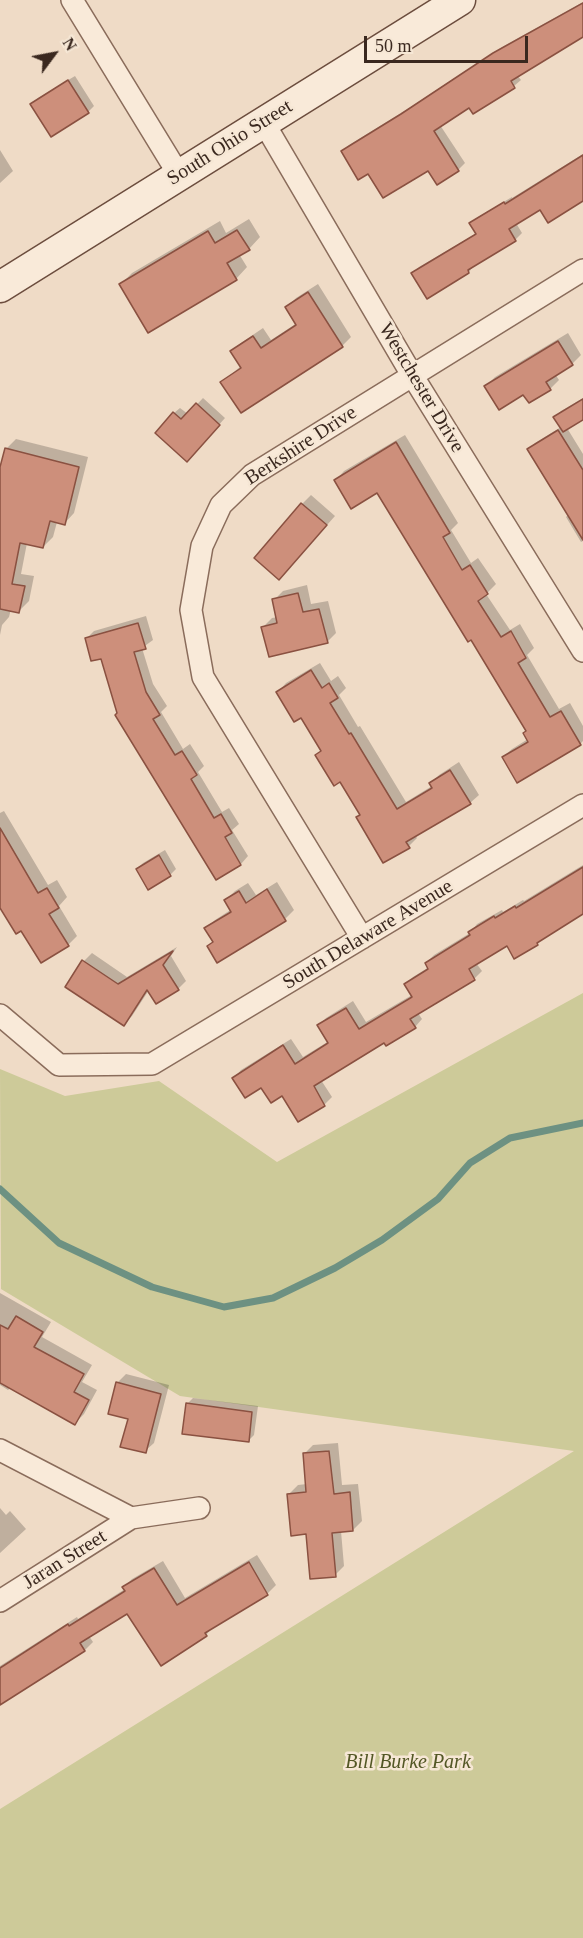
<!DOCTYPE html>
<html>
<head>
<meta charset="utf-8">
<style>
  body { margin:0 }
  #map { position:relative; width:583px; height:1938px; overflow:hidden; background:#efdbc6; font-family:"Times New Roman",serif }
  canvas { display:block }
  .north { position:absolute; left:24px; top:24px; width:60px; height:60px; -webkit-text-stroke:4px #f6e7d5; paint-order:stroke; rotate:58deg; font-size:16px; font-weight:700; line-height:24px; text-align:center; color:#3a281f }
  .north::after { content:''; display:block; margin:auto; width:21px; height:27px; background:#3a281f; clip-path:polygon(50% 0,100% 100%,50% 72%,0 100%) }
  .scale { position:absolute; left:364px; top:36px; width:164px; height:27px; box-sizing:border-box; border:3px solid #3a281f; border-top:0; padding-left:8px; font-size:18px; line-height:21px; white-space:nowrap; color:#3a281f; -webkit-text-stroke:4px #f6e7d5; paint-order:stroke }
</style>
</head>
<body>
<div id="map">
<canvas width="583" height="1938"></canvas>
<div class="north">N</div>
<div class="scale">50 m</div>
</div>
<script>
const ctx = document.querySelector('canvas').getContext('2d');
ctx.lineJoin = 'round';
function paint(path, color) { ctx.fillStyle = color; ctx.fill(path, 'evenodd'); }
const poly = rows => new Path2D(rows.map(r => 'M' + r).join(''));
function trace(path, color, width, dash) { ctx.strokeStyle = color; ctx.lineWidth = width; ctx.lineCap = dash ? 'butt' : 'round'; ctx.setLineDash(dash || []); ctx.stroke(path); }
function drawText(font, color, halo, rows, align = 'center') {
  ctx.font = font + ' "Times New Roman",serif'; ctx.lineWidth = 5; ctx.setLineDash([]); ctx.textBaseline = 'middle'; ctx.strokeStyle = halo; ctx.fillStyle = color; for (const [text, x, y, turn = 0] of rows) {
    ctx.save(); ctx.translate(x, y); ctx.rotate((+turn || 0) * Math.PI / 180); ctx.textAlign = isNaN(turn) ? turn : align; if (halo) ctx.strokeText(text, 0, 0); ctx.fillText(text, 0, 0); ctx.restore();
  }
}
const green = poly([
  [583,993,583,1938,0,1938,0,1809,574,1451,180,1396,1,1289,0,1069,65,1096,159,1081,277,1162]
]);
const shadow = poly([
  [583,2,583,35,517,75,521,80,514,86,473,112,469,106,440,125,465,163,459,169,437,183,428,169,369,172,342,151,349,145,409,108,502,47],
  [75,76,94,106,88,112,32,104,38,98],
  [0,150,13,171,0,183],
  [583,154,583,199,540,208,516,223,522,233,515,240,475,264,469,272,413,274,419,267,477,233,471,223,478,217,512,197,512,198],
  [249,219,260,237,249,249,239,254,247,267,236,279,121,284,132,273,220,221,226,233],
  [318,284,351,337,342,346,222,382,241,366,232,351,241,343,263,328,271,340,297,323,287,307,296,298],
  [568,333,581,355,572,364,555,374,559,380,550,389,524,393,486,386,495,377],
  [203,398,225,418,193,454,174,413,180,408,188,414],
  [583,398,583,419,567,428,583,454,583,541,581,542,566,517,569,514,529,449,535,443,561,427,555,417,561,411],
  [405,435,458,523,451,530,471,563,478,558,496,584,486,594,510,630,520,624,534,648,527,655,559,709,570,703,583,726,583,741,580,744,503,757,512,749,528,739,528,730,472,638,378,491,336,480,344,471],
  [16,439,88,457,74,513,64,524,57,522,53,537,43,547,27,543,21,574,34,576,29,601,19,611,11,609,9,617,2,625,0,635,0,474,6,449],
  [311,495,335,516,288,569,302,504],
  [307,585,311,604,328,601,336,633,327,642,263,627,272,618,278,617,274,600,283,591],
  [146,616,153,640,142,648,153,684,167,706,161,712,183,749,190,744,204,766,198,772,222,812,229,808,239,824,232,830,248,856,241,864,217,878,119,713,102,657,86,639,94,631],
  [320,663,331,681,338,676,346,688,339,695,358,727,360,726,406,802,432,786,431,783,439,775,459,762,479,795,470,803,415,835,417,838,409,846,362,814,341,780,317,755,322,750,302,716,278,692,286,683],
  [4,811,48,885,57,880,67,897,59,906,77,936,68,945,0,895,0,813],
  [165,850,176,869,170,875,148,888,137,869,143,863],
  [583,865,583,913,545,936,537,944,507,944,476,963,482,971,474,979,418,1013,422,1019,415,1027,385,1041,321,1080,332,1097,324,1105,298,1120,283,1094,234,1078,241,1070,291,1039,303,1057,329,1041,319,1025,326,1018,353,1001,366,1022,412,995,406,984,413,977,429,967,426,963,434,955,470,933,477,924,502,910,503,912,523,900,524,901],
  [277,882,294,910,285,919,218,961,209,946,214,941,206,928,215,920,232,909,226,900,235,891,248,883,256,895],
  [177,947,171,956,186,981,178,989,149,990,132,1016,124,1024,84,961,92,953,127,977],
  [0,1293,51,1322,42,1337,92,1365,82,1382,97,1390,84,1414,75,1423,11,1387,8,1390,0,1385],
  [126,1374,169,1385,154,1443,145,1451,130,1418,117,1383],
  [193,1398,258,1406,254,1435,248,1441,187,1404],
  [338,1443,342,1485,358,1484,362,1521,353,1530,341,1531,344,1566,335,1575,307,1533,289,1494,298,1485,307,1484,304,1454,313,1445],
  [0,1508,6,1515,10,1511,26,1529,0,1553],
  [257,1555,276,1585,267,1594,214,1626,206,1635,127,1612,89,1636,93,1642,85,1650,0,1704,0,1666,77,1617,78,1619,125,1589,124,1587,132,1579,163,1561,185,1598]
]);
const stream = poly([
  [0,1189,59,1243,152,1287,224,1307,273,1298,335,1268,382,1240,438,1199,470,1163,510,1138,583,1123]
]);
const building = poly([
  [583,3,583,37,511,81,515,88,473,114,469,108,434,131,459,171,437,185,428,171,383,198,368,174,358,180,341,151,401,114,493,53,583,3],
  [68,80,89,113,51,137,30,104,68,80],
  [583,155,583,201,548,223,540,210,509,229,516,241,468,270,469,273,427,299,411,273,476,234,469,223,504,202,505,204,583,155],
  [237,230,250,250,227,263,237,280,148,333,119,284,208,231,215,243,237,230],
  [308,292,343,347,241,413,220,382,241,368,230,351,253,336,261,348,296,325,285,307,308,292],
  [558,341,573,365,546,382,551,390,529,403,523,395,499,410,484,386,558,341],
  [583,399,583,420,563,432,553,417,583,399],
  [196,403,220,425,187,462,155,433,173,412,181,419,196,403],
  [558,430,583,470,583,540,527,449,558,430],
  [396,442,450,533,443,537,462,570,470,565,488,594,478,601,501,637,511,631,526,658,518,663,550,717,561,711,581,745,517,783,502,757,528,742,523,733,526,731,471,640,468,642,377,493,351,509,334,480,396,442],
  [5,448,79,467,65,525,50,521,43,548,20,543,12,584,25,586,19,613,0,609,0,467,5,448],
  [301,503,327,525,279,580,254,558,301,503],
  [298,593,303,612,319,609,328,643,269,657,261,627,277,623,272,599,298,593],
  [138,623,146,649,134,652,146,692,160,715,153,719,175,755,182,751,197,775,191,779,214,818,221,814,232,833,225,837,241,865,216,880,115,715,117,713,101,659,91,661,85,638,138,623],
  [311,670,322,688,329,683,338,698,330,703,349,734,351,733,397,809,432,788,429,783,450,770,471,804,406,842,410,848,383,863,356,817,360,815,340,782,334,786,315,755,321,751,301,718,294,722,276,692,311,670],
  [0,828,38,893,47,888,59,908,49,914,69,946,41,963,21,931,16,934,0,908,0,828],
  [159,855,171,876,148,890,136,869,159,855],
  [583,867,583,914,537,943,538,945,514,959,507,946,469,969,475,980,410,1019,416,1028,386,1046,384,1043,314,1086,325,1106,298,1122,282,1096,271,1103,261,1088,245,1098,232,1078,283,1045,295,1064,328,1043,317,1025,346,1008,359,1029,412,997,404,984,428,969,425,963,470,935,468,932,494,916,495,918,515,906,516,908,583,867],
  [267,889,286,921,217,963,207,946,213,942,204,928,231,912,224,900,239,891,246,903,267,889],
  [173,951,163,965,179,990,156,1004,147,990,124,1026,65,987,82,960,118,984,173,951],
  [16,1316,43,1332,34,1347,84,1374,74,1392,89,1400,75,1425,0,1383,0,1325,8,1329,16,1316],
  [116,1382,161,1394,146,1453,120,1447,128,1419,108,1414,116,1382],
  [186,1403,252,1412,249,1442,182,1434,186,1403],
  [329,1451,334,1494,350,1492,353,1531,332,1533,336,1577,310,1579,306,1534,291,1536,287,1494,306,1492,303,1453,329,1451],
  [249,1562,268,1595,205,1633,207,1636,161,1666,127,1614,80,1643,85,1651,0,1705,0,1668,68,1624,69,1626,125,1591,122,1587,154,1568,177,1605,249,1562]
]);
const street = poly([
  [72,0,179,175],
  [264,123,412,375,583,651],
  [362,938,203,677,191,610,202,546,221,505,252,475,583,270],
  [0,1015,59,1065,152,1064,583,805],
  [0,1450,131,1518],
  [0,1601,131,1518,199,1508]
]);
const secondary = poly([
  [0,287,460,0]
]);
const streetNames = [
  ["South Ohio Street",230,143,-32],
  ["Westchester Drive",421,388,59],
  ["Berkshire Drive",301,446,-33],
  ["South Delaware Avenue",368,935,-31],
  ["Jaran Street",65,1560,-32]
];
const parkNames = [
  ["Bill Burke Park",408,1763]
];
paint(green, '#cdca99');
paint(shadow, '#0003');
trace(stream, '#6d9182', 7);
paint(building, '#cd8f7b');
trace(building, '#8a5141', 1.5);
trace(street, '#8a6c5b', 24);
trace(secondary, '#6c4d3e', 33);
trace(street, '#f9ead9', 21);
trace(secondary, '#f9ead9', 30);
drawText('20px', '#3a281f', '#f6e7d5', streetNames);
drawText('italic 20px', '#535725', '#f6e7d5', parkNames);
</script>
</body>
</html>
